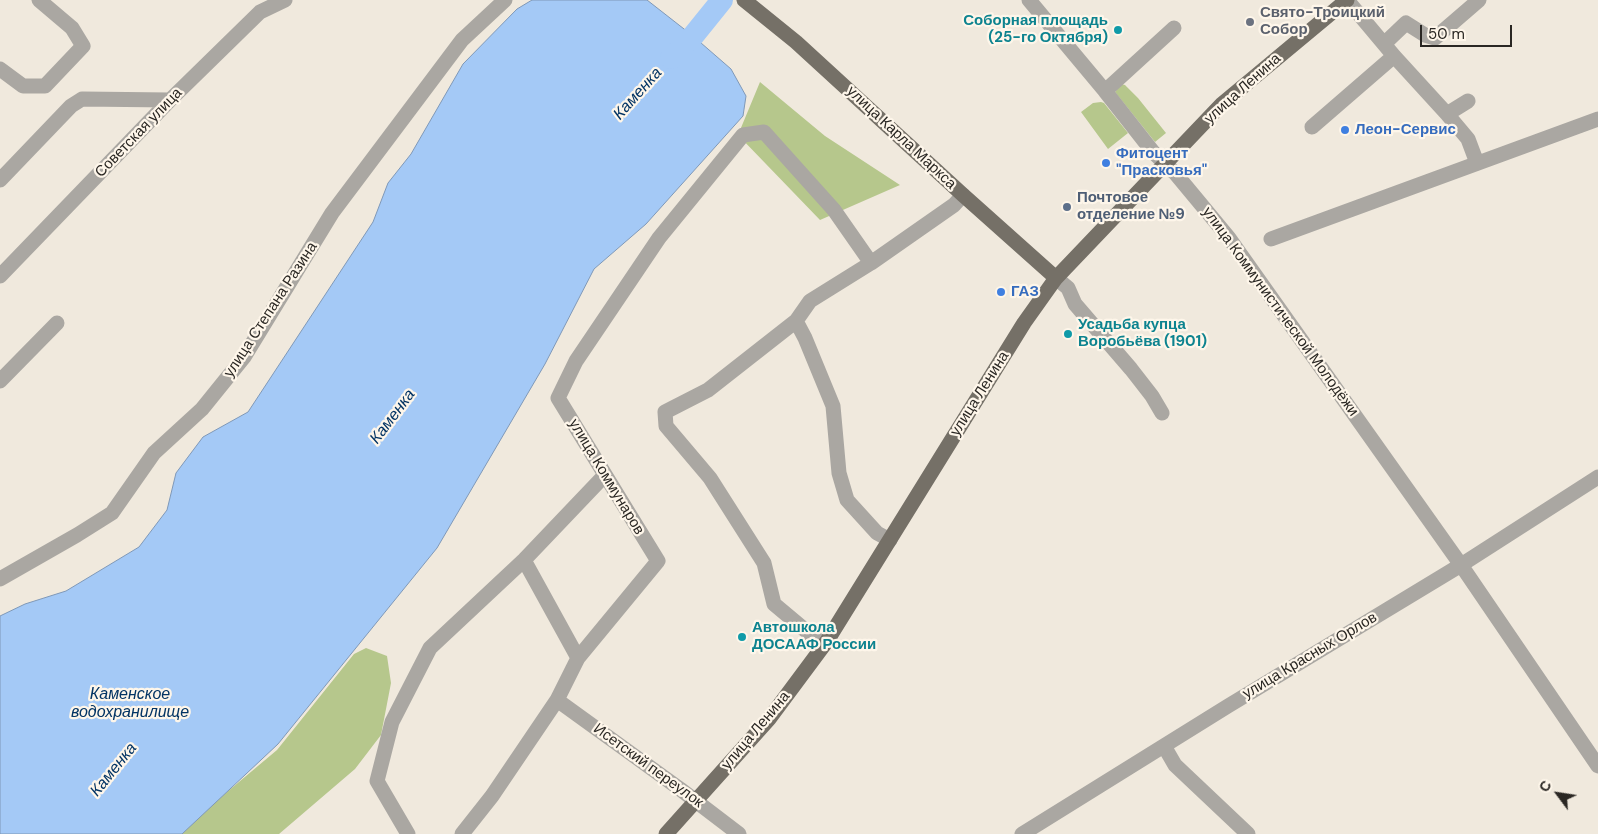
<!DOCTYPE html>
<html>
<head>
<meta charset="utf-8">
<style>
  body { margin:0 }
  #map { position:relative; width:1598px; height:834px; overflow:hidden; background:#f0e9dd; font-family:"DM Sans",sans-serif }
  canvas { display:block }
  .north { position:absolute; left:1533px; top:769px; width:50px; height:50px; -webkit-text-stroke:4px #fef6ea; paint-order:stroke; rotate:301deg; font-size:14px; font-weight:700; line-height:20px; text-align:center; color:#2a2723 }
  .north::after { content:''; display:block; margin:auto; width:18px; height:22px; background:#2a2723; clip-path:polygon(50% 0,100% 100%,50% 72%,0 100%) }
  .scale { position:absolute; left:1420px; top:25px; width:92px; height:22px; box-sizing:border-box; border:2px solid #2a2723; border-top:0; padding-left:6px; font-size:15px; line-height:18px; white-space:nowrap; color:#2a2723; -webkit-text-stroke:4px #fef6ea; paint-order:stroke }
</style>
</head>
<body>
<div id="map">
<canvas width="1598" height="834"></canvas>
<div class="north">С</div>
<div class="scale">50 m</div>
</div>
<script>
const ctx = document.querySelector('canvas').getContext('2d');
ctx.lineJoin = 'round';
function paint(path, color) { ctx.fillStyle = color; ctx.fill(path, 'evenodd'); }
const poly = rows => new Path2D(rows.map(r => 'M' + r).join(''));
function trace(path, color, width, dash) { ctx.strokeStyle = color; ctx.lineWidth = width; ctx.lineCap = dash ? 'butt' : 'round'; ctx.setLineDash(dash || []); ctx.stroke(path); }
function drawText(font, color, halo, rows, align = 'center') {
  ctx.font = font + ' "DM Sans",sans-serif'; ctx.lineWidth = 4.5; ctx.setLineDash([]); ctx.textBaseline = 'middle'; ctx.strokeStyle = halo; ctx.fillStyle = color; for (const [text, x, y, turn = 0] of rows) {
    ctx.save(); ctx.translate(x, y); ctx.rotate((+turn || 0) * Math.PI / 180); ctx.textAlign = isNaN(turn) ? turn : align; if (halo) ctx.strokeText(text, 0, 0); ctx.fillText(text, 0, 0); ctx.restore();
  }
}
const green = poly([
  [760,82,825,136,900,185,820,220,738,135],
  [1121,84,1125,85,1138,98,1166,133,1155,142,1115,92],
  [1101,102,1104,103,1128,133,1108,149,1081,112,1093,103],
  [366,648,387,656,391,683,381,735,355,769,279,834,177,834,277,750,354,654]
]);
const water = poly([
  [532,0,647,0,693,36,731,69,746,96,743,116,646,224,594,269,545,364,437,548,278,744,182,834,0,834,0,616,25,604,66,591,139,547,167,510,176,473,203,437,248,412,373,222,388,183,411,154,463,64,517,9,532,0]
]);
const river = poly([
  [671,58,693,36,722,0]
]);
const minor = poly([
  [1029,0,1105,91,1153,152,1175,173,1229,238,1461,565,1598,766],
  [1347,0,1394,56,1447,114,1468,139,1477,163],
  [1385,43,1406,23,1425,35,1435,38,1479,0],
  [0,69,23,86,45,86,83,46,72,28,39,0],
  [1105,91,1174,28],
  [1447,114,1468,101],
  [1312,127,1394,56],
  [0,180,71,106,82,99,170,100],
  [1271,239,1598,119],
  [0,276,170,100,260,12,285,0],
  [1056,278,1068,288,1075,304,1131,369,1152,396,1162,413],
  [796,321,805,338,833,406,839,473,847,500,877,533,890,540],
  [0,381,57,323],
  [524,560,578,658],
  [0,579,77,535,112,513,154,453,202,409,244,357,332,213,462,40,505,0],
  [827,641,811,635,774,604,764,563,710,478,666,426,665,412,708,390,796,321,810,301,871,263,954,205,963,195],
  [557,700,680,789,739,834],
  [1164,746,1175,765,1248,834],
  [408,834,377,781,392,722,430,648,524,560,605,475],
  [462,834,492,796,557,700,578,658,658,561,558,398,576,361,659,238,743,135,764,132,834,210,871,263],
  [1022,834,1228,706,1461,565,1598,477]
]);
const major = poly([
  [744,0,796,42,963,195,1056,278],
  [666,834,769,719,827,641,1024,323,1056,278,1222,104,1347,0]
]);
const markers = [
  [1250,22,5,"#6b7280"],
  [1118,30,5,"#0f9aa8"],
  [1345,130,5,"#3f7fe0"],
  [1106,163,5,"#3f7fe0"],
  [1067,207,5,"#5c6f8a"],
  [1001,292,5,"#3f7fe0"],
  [1068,334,5,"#0f9aa8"],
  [742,637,5,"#0f9aa8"]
];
const worshipNames = [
  ["Свято-Троицкий",1260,13],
  ["Собор",1260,30]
];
const cultureNames = [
  ["Соборная площадь",1108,21,"right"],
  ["(25-го Октября)",1108,38,"right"],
  ["Усадьба купца",1078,325],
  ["Воробьёва (1901)",1078,342],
  ["Автошкола",752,628],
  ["ДОСААФ России",752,645]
];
const streetNames = [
  ["улица Ленина",1243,89,-42],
  ["Советская улица",139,133,-46],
  ["улица Карла Маркса",901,138,43],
  ["улица Степана Разина",271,310,-57],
  ["улица Коммунистической Молодёжи",1280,312,54],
  ["улица Ленина",980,394,-58],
  ["улица Коммунаров",606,477,59],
  ["улица Красных Орлов",1310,656,-31],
  ["улица Ленина",756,731,-50],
  ["Исетский переулок",648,766,36]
];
const shopNames = [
  ["Леон-Сервис",1355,130],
  ["Фитоцент",1116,154],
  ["\"Прасковья\"",1116,171],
  ["ГАЗ",1011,292]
];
const serviceNames = [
  ["Почтовое",1077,198],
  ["отделение №9",1077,215]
];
const waterNames = [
  ["Каменка",638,94,-48],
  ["Каменка",393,417,-53],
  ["Каменское",130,695],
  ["водохранилище",130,713],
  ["Каменка",114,770,-51]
];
paint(green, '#b6c78c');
paint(water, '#a4c9f6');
trace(water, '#7f98b7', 1);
trace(river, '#a4c9f6', 22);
trace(minor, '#aaa7a2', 15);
trace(major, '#757067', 15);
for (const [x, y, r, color] of markers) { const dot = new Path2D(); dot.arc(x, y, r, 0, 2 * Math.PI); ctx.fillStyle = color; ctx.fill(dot); trace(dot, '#fef6ea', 2); }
drawText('bold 15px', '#5b616d', '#fef6ea', worshipNames, 'left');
drawText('bold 15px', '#0d838f', '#fef6ea', cultureNames, 'left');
drawText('15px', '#2a2723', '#fef6ea', streetNames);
drawText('bold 15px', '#366cbe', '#fef6ea', shopNames, 'left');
drawText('bold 15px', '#4e5e75', '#fef6ea', serviceNames, 'left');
drawText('italic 16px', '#033464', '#fef6ea', waterNames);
</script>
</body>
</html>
